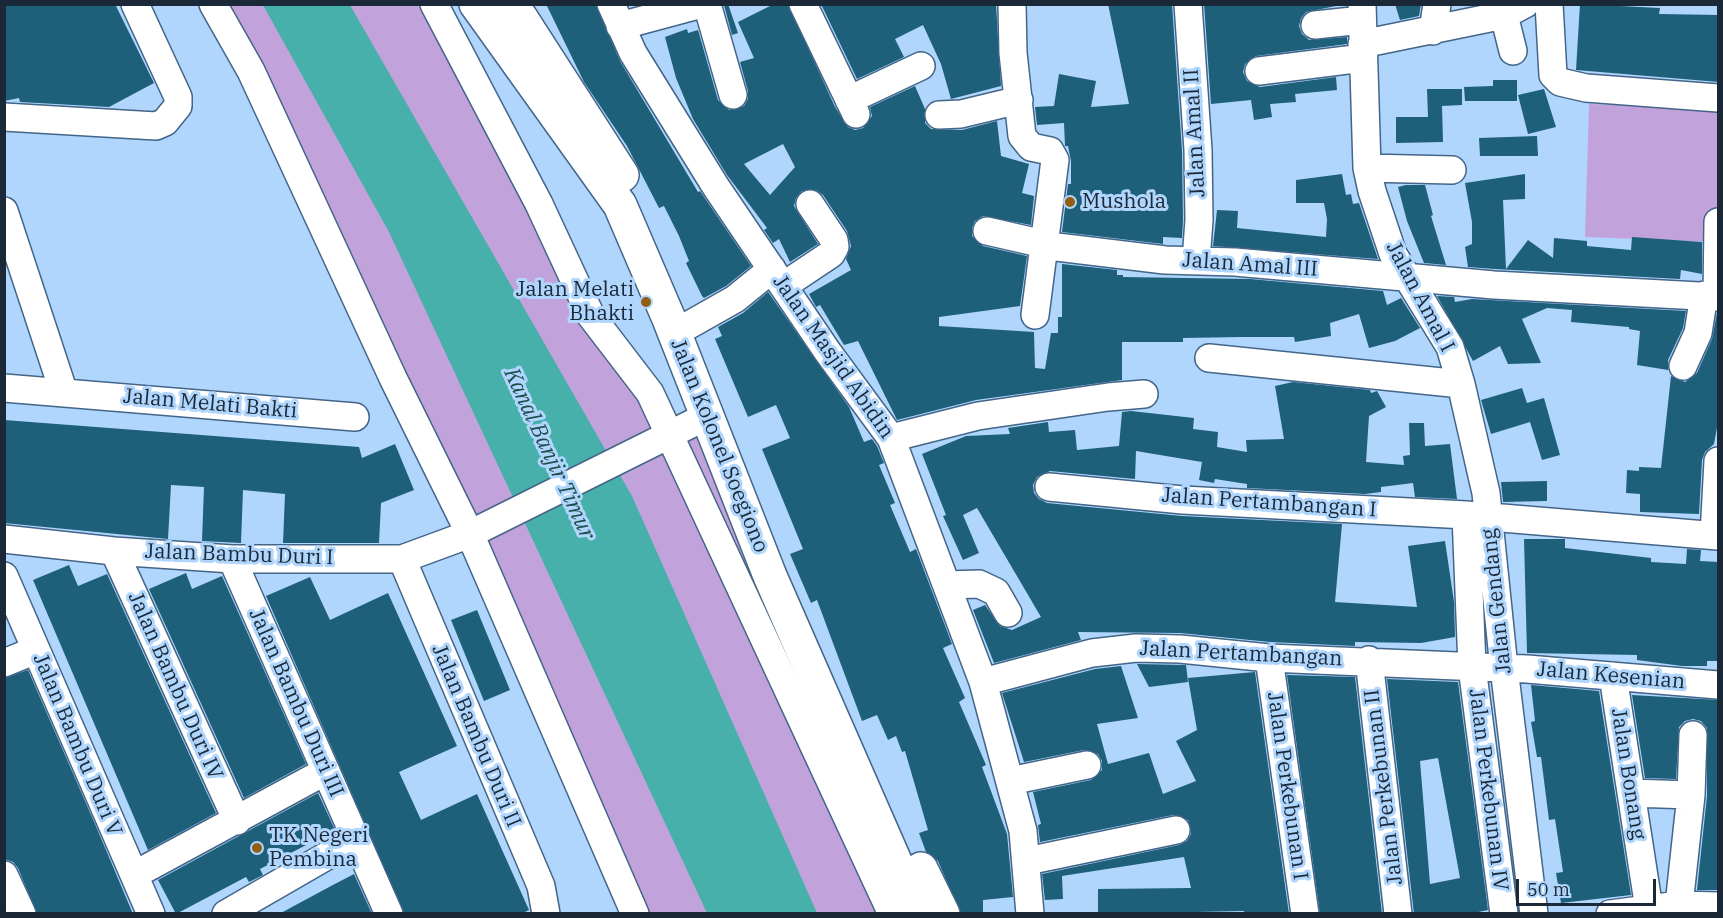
<!DOCTYPE html>
<html>
<head>
<meta charset="utf-8">
<style>
  body { margin:0 }
  #map { position:relative; width:1723px; height:918px; overflow:hidden; background:#b0d6fd; font-family:"IBM Plex Serif",serif }
  canvas { display:block }
  .frame { position:absolute; inset:0; border:6px solid #1a2837; pointer-events:none }
  .scale { position:absolute; left:1516px; top:879px; width:140px; height:27px; box-sizing:border-box; border:3px solid #1a2837; border-top:0; padding-left:8px; font-size:18px; line-height:21px; white-space:nowrap; color:#1a2837; -webkit-text-stroke:4px #b0d6fd; paint-order:stroke }
</style>
</head>
<body>
<div id="map">
<canvas width="1723" height="918"></canvas>
<div class="frame"></div>
<div class="scale">50 m</div>
</div>
<script>
const ctx = document.querySelector('canvas').getContext('2d');
ctx.lineJoin = 'round';
function paint(path, color) { ctx.fillStyle = color; ctx.fill(path, 'evenodd'); }
const poly = rows => new Path2D(rows.map(r => 'M' + r).join(''));
function trace(path, color, width, dash) { ctx.strokeStyle = color; ctx.lineWidth = width; ctx.lineCap = dash ? 'butt' : 'round'; ctx.setLineDash(dash || []); ctx.stroke(path); }
function drawText(font, color, halo, rows, align = 'center') {
  ctx.font = font + ' "IBM Plex Serif",serif'; ctx.lineWidth = 6; ctx.setLineDash([]); ctx.textBaseline = 'middle'; ctx.strokeStyle = halo; ctx.fillStyle = color; for (const [text, x, y, turn = 0] of rows) {
    ctx.save(); ctx.translate(x, y); ctx.rotate((+turn || 0) * Math.PI / 180); ctx.textAlign = isNaN(turn) ? turn : align; if (halo) ctx.strokeText(text, 0, 0); ctx.fillText(text, 0, 0); ctx.restore();
  }
}
const green = poly([
  [210,5,434,5,668,433,707,416,918,913,635,913],
  [1589,104,1718,108,1717,242,1585,237]
]);
const water = poly([
  [263,5,350,5,632,496,817,913,707,913,389,232]
]);
const building = poly([
  [4,4,115,4,154,83,109,107,20,102,19,98,4,101],
  [546,4,596,4,620,61,698,192,700,191,751,266,726,286,704,298,702,296,686,263,689,261,679,236,664,206,659,208,627,146,584,82],
  [728,4,738,33,732,35,724,5],
  [774,4,788,4,835,107,848,127,855,130,863,128,872,116,870,107,915,86,925,109,925,123,931,129,962,130,997,121,1001,156,1029,164,1022,193,1034,196,1031,225,983,216,975,221,972,228,972,236,983,246,1027,256,1020,306,939,317,939,326,1034,332,1035,368,1045,369,1051,333,1058,333,1058,317,1062,317,1062,264,1117,270,1117,275,1123,275,1123,277,1250,279,1383,291,1387,305,1401,298,1420,328,1395,341,1369,348,1359,314,1330,323,1331,336,1295,342,1294,337,1242,337,1183,338,1183,342,1122,342,1122,380,976,400,897,420,858,341,844,345,820,305,816,307,809,294,851,270,846,259,851,246,847,231,823,195,816,190,802,191,796,198,794,206,818,244,790,262,779,239,773,243,764,230,767,228,727,175,693,119,676,78,665,37,687,29,688,33,698,30,718,100,729,110,744,106,748,99,748,91,740,62,754,58,738,22],
  [783,144,795,167,770,195,744,164],
  [821,4,996,4,1001,86,951,99,941,64,923,25,895,39,904,57,857,79],
  [1108,4,1172,4,1182,151,1183,220,1182,238,1163,237,1163,244,1062,232,1068,184,1071,184,1071,161,1068,146,1065,146,1064,123,1037,125,1035,107,1054,106,1059,74,1096,81,1091,107,1129,104],
  [1204,4,1346,4,1306,12,1301,18,1299,26,1302,34,1309,40,1347,37,1347,44,1256,56,1245,64,1243,72,1247,81,1260,87,1336,77,1337,90,1295,94,1296,102,1270,104,1272,117,1254,120,1251,100,1211,104],
  [1395,4,1421,4,1419,16,1400,20],
  [1580,4,1660,8,1659,14,1719,15,1719,82,1576,70],
  [1493,80,1517,80,1517,101,1465,101,1464,87,1493,86],
  [1427,89,1462,89,1462,105,1442,106,1443,142,1396,143,1396,117,1428,117],
  [1544,89,1556,127,1528,134,1518,95],
  [1537,136,1538,156,1480,156,1479,138],
  [1342,174,1346,195,1351,194,1353,204,1359,203,1378,259,1213,246,1217,210,1238,211,1237,228,1326,237,1327,219,1324,203,1296,203,1296,180],
  [1525,174,1525,199,1503,200,1506,269,1528,240,1553,258,1554,238,1587,241,1587,246,1631,250,1632,237,1702,242,1702,274,1681,270,1680,279,1495,269,1468,267,1465,247,1472,244,1472,222,1465,183],
  [1406,185,1425,185,1433,215,1431,216,1446,265,1424,263,1407,221,1398,187],
  [768,292,849,407,864,442,872,439,877,446,884,463,879,465,895,503,890,505,910,552,916,549,952,644,943,648,965,698,959,702,986,765,982,767,1007,834,1013,897,983,900,983,914,961,914,938,861,926,852,919,833,928,830,905,751,902,752,896,736,888,740,877,715,862,721,817,600,811,603,790,554,803,549,762,449,790,438,776,405,748,417,715,339,722,336,718,327,743,313],
  [1437,296,1454,297,1455,302,1472,299,1686,311,1683,328,1668,360,1668,370,1637,365,1640,331,1629,329,1629,327,1571,322,1572,310,1547,308,1522,319,1541,363,1508,364,1500,346,1473,361],
  [1717,313,1719,417,1714,444,1705,452,1702,460,1699,514,1640,512,1640,494,1626,493,1627,470,1639,471,1639,467,1661,468,1671,376,1685,382,1697,373,1712,339],
  [1293,382,1370,390,1371,393,1377,391,1386,407,1369,416,1366,462,1404,465,1403,456,1410,455,1409,423,1424,423,1425,446,1450,444,1457,499,1415,497,1413,483,1381,487,1381,492,1365,494,1247,488,1247,484,1215,479,1214,483,1199,480,1202,462,1136,451,1135,479,1050,471,1037,477,1033,485,1034,493,1039,499,1047,503,1182,516,1342,524,1335,602,1417,607,1408,546,1445,541,1454,602,1455,637,1421,643,1355,642,1355,646,1270,642,1180,633,1078,632,1081,640,994,663,973,610,985,605,1000,626,1012,630,1041,617,977,508,963,515,979,553,963,560,943,516,946,515,922,454,966,436,1010,434,1008,428,1048,422,1049,432,1075,430,1077,450,1119,446,1122,412,1131,411,1194,418,1193,429,1218,432,1217,447,1247,452,1246,440,1284,439,1275,386],
  [1522,388,1527,403,1544,398,1560,455,1542,460,1530,422,1491,434,1481,400],
  [4,420,359,447,362,458,395,444,414,490,381,503,379,543,283,543,285,494,243,490,241,543,202,541,204,487,171,485,168,539,4,523],
  [1547,481,1547,501,1503,502,1501,482],
  [1524,539,1565,539,1565,548,1651,558,1651,562,1686,564,1687,549,1701,550,1700,561,1719,562,1719,661,1707,661,1707,666,1682,666,1637,660,1637,655,1527,653],
  [69,565,78,586,107,574,216,813,148,850,33,580],
  [186,573,192,589,222,576,306,764,244,798,149,589],
  [310,577,330,620,388,593,457,746,399,772,421,820,477,794,529,910,521,914,404,914,266,596],
  [477,610,510,690,484,701,451,620],
  [1137,664,1186,665,1188,682,1149,687],
  [1121,666,1138,718,1097,724,1108,764,1149,753,1163,794,1196,781,1176,741,1197,730,1188,678,1255,672,1289,914,1244,914,1244,911,1098,914,1098,889,1191,888,1184,857,1062,876,1063,899,1045,900,1042,874,1179,845,1187,841,1191,834,1188,820,1173,815,1040,842,1038,825,1041,824,1033,792,1091,780,1102,770,1102,761,1098,754,1084,750,1024,762,1002,693,1095,669],
  [28,670,95,824,133,914,37,914,18,868,13,862,4,859,4,678],
  [1287,675,1355,677,1382,914,1320,914],
  [1387,679,1458,682,1488,910,1469,914,1414,914],
  [1438,758,1460,878,1430,884,1420,761],
  [1531,685,1599,691,1631,895,1561,903,1556,873,1563,872,1555,819,1549,820,1541,757,1537,757,1531,722,1535,721],
  [1632,695,1719,700,1719,890,1697,890,1707,796,1707,728,1701,721,1693,719,1685,721,1679,727,1676,779,1645,778],
  [318,793,335,830,260,869,263,875,249,882,246,877,176,914,158,880],
  [354,874,372,914,279,914,331,886]
]);
const minor = poly([
  [213,4,251,71,393,378,470,534,635,914],
  [434,4,539,204,591,316,650,393,892,914],
  [611,4,633,53,716,187,827,351,891,438,983,682,1023,831,1030,914],
  [707,4,733,95],
  [803,4,856,114],
  [1012,4,1013,53,1022,136,1031,147,1050,151,1055,160,1035,315],
  [1188,4,1198,150,1199,220,1196,261],
  [1362,4,1367,168,1372,191,1393,254,1450,347,1461,384,1486,493,1504,668,1534,914],
  [1549,4,1553,75,1560,82,1586,88,1718,98],
  [1504,15,1513,51],
  [1315,25,1362,20],
  [620,26,702,4],
  [1433,31,1437,4],
  [1362,44,1504,15,1525,4],
  [1259,71,1363,58],
  [849,100,921,66],
  [939,115,961,114,1019,100],
  [4,117,156,126,165,122,178,106,178,97,135,4],
  [1367,168,1452,170],
  [4,211,64,393],
  [987,231,1057,247,1165,260,1235,262,1494,285,1718,297],
  [783,286,831,254,835,247,834,240,810,204],
  [1717,297,1718,222],
  [689,325,735,299,772,269],
  [1209,358,1461,384],
  [1683,366,1698,333,1704,295],
  [4,388,355,417],
  [891,438,978,416,1108,397,1144,394],
  [1049,487,1183,500,1466,515,1718,536],
  [1466,515,1472,667,1504,914],
  [1714,535,1718,461],
  [4,539,114,551,232,559,402,559,470,534,707,416],
  [114,551,237,821],
  [232,559,389,914],
  [402,559,541,886,546,914],
  [4,576,151,914],
  [947,585,979,584,996,592,1008,613],
  [1269,658,1305,914],
  [1369,660,1398,914],
  [4,663,36,650],
  [1613,676,1649,909],
  [983,682,1092,653,1136,648,1180,649,1269,658,1527,669,1718,685],
  [1010,781,1087,765],
  [1631,793,1691,795],
  [1027,861,1176,830],
  [4,875,22,914],
  [134,875,326,771],
  [1679,905,1691,795,1693,735],
  [226,914,356,839],
  [1610,914,1679,905,1718,906]
]);
const major = poly([
  [476,4,620,205,669,319,770,576,918,914],
  [512,4,622,175],
  [921,869,943,914]
]);
const markers = [
  [1070,202,6,"#925e11"],
  [646,302,6,"#925e11"],
  [257,848,6,"#925e11"]
];
const streetNames = [
  ["Jalan Amal II",1195,133,-93],
  ["Jalan Amal III",1250,265,4],
  ["Jalan Amal I",1420,297,62],
  ["Jalan Masjid Abidin",833,357,55],
  ["Jalan Melati Bakti",210,404,5],
  ["Jalan Kolonel Soegiono",719,446,68],
  ["Jalan Pertambangan I",1269,503,4],
  ["Jalan Bambu Duri I",239,555,2],
  ["Jalan Gendang",1497,601,-96],
  ["Jalan Pertambangan",1241,654,3],
  ["Jalan Kesenian",1611,676,5],
  ["Jalan Bambu Duri IV",175,686,66],
  ["Jalan Bambu Duri III",296,703,66],
  ["Jalan Bambu Duri II",476,736,67],
  ["Jalan Bambu Duri V",77,745,67],
  ["Jalan Bonang",1628,774,81],
  ["Jalan Perkebunan I",1287,786,82],
  ["Jalan Perkebunan II",1384,787,-97],
  ["Jalan Perkebunan IV",1488,790,83]
];
const poiNames = [
  ["Mushola",1082,202],
  ["Jalan Melati",634,290,"right"],
  ["Bhakti",634,314,"right"],
  ["TK Negeri",269,836],
  ["Pembina",269,860]
];
const waterNames = [
  ["Kanal Banjir Timur",549,454,65]
];
paint(green, '#c2a2db');
paint(water, '#47b0aa');
paint(building, '#1e5f7a');
trace(minor, '#436587', 30);
trace(major, '#436587', 36);
trace(minor, '#fff', 27);
trace(major, '#fff', 33);
for (const [x, y, r, color] of markers) { const dot = new Path2D(); dot.arc(x, y, r, 0, 2 * Math.PI); ctx.fillStyle = color; ctx.fill(dot); trace(dot, '#b0d6fd', 2); }
drawText('21px', '#1a2837', '#b0d6fd', streetNames);
drawText('21px', '#1a2837', '#b0d6fd', poiNames, 'left');
drawText('italic 22px', '#1e4c4a', '#b0d6fd', waterNames);
</script>
</body>
</html>
